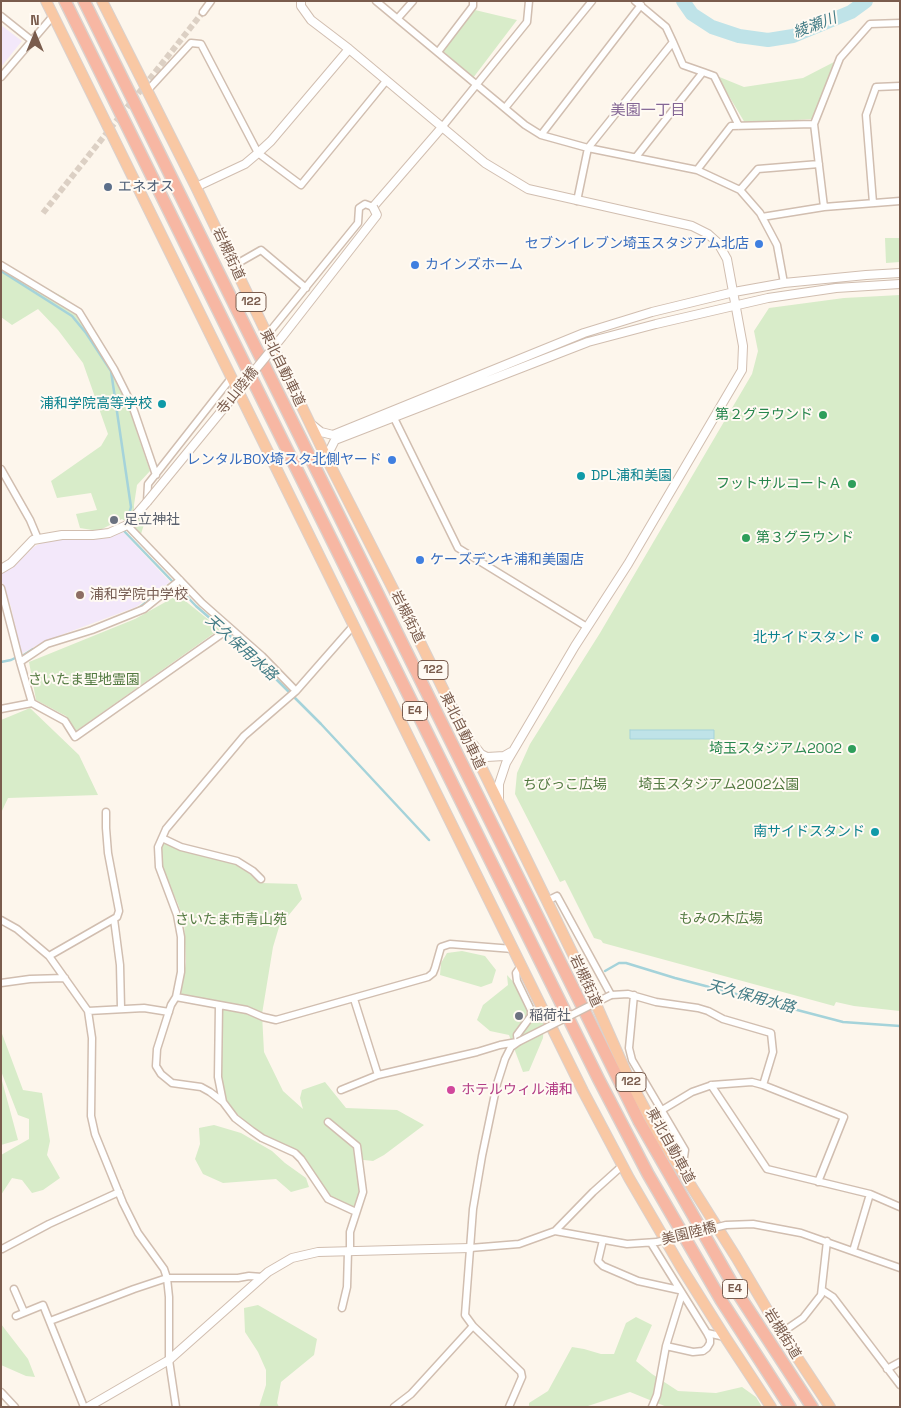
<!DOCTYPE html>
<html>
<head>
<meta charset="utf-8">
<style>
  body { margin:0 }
  #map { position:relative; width:901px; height:1408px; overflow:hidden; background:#fdf6ec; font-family:"Space Grotesk",sans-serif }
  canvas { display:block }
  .frame { position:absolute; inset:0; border:2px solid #7a5c4d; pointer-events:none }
  .north { position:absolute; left:10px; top:10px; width:50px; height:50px; -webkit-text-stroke:4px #fffaf3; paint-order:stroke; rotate:0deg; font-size:14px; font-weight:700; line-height:20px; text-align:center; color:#7a5c4d }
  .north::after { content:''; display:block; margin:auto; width:18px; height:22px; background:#7a5c4d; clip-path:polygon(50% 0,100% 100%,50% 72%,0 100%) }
</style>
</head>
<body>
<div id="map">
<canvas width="901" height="1408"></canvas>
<div class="frame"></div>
<div class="north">N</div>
</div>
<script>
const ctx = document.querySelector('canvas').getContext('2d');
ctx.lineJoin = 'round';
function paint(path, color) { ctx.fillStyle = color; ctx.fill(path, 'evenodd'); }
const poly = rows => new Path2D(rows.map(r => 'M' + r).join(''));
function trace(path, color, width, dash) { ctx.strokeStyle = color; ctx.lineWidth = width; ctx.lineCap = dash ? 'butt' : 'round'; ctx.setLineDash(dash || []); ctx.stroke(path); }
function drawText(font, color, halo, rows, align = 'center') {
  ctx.font = font + ' "Space Grotesk","Noto Sans JP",sans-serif'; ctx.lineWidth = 4; ctx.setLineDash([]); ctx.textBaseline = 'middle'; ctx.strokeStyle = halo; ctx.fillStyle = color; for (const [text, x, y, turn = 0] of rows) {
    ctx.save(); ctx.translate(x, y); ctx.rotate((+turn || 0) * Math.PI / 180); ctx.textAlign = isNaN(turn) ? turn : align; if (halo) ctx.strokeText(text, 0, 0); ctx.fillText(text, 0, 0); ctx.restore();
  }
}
const education = poly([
  [1,25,22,41,1,67],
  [123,532,170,582,136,607,45,641,21,654,11,607,1,579,2,571,11,568,35,546,46,541,67,538,91,540,113,536]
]);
const green = poly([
  [475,10,517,20,473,78,443,51],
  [834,62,813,119,745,123,717,76,744,87,803,78],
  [885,238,900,238,900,262,886,263],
  [1,263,65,298,119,372,128,388,137,433,150,471,137,485,134,505,134,510,147,515,141,534,122,519,98,531,80,528,76,514,97,510,91,493,57,498,51,481,101,446,108,434,83,363,58,330,38,309,12,325,1,317],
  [900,295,900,1011,854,1006,836,1002,834,1006,603,943,601,940,594,938,565,880,560,882,515,794,517,773,530,744,600,633,752,374,758,351,754,331,769,308,844,298],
  [178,595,220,629,76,731,66,716,36,700,29,662,135,619],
  [30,708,79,755,98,795,8,798,1,813,1,720],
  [166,842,236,863,261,883,297,884,302,899,279,927,273,947,262,1014,264,1052,283,1091,303,1109,300,1098,302,1090,325,1082,346,1108,397,1110,424,1125,384,1155,373,1161,355,1159,360,1188,354,1208,329,1198,299,1152,264,1136,241,1118,224,1099,220,1078,223,1002,181,994,186,962,184,922,178,904,161,866,160,855,163,843],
  [462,951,485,956,496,970,492,983,481,987,440,975,441,963,447,953],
  [507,975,531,1001,536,1011,544,1022,543,1038,529,1071,523,1072,509,1035,490,1031,477,1020,483,1005,508,985],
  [1,1031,23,1090,42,1093,50,1141,47,1155,60,1178,43,1190,32,1193,22,1180,12,1178,1,1195,1,1155,29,1139,29,1119,18,1115,1,1071],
  [1,1077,18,1140,1,1145],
  [214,1125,241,1133,272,1151,285,1163,306,1178,309,1187,291,1192,276,1179,223,1183,203,1174,195,1159,200,1144,199,1128],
  [258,1305,317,1339,314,1355,281,1382,277,1403,279,1407,259,1407,266,1385,266,1370,258,1352,245,1332,244,1308],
  [636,1317,652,1325,636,1361,652,1374,678,1391,716,1393,742,1387,756,1397,762,1407,667,1407,630,1392,585,1407,529,1407,529,1403,548,1391,572,1347,584,1349,601,1354,614,1354,626,1323],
  [1,1324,28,1359,35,1377,26,1376,1,1365]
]);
const water = poly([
  [630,730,714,730,714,739,630,739,630,730]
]);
const stream = poly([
  [1,271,72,316,86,333,111,371,131,507,127,521],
  [125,529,124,531,196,606,252,655,321,724,429,840],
  [136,610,173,582],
  [22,656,33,649],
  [1,662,11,660,17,657],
  [605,971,619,963,626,963,675,978,843,1022,900,1026]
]);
const river = poly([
  [683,1,692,14,712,27,739,36,768,40,793,36,851,12,866,1]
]);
const minorTunnel = poly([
  [43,213,203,12]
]);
const minor = poly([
  [376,1,525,125,541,135,588,148,697,170,740,190,760,213,777,245,784,283],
  [203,12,211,1],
  [1,16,31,40],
  [398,18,413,1],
  [438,52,473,6,473,1],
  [703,72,714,76,739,126],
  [1,77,53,16],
  [147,91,191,43,201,44,258,153,301,185,386,81],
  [505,108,592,1],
  [443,126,527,22,529,1],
  [541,135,641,5],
  [636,157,703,72,683,65,673,42],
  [697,170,731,126,814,124],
  [740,190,758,169,819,164],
  [577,201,588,148,673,42,666,27,635,1],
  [873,203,866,115,876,87,900,86],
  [824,207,814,124,840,58,870,24,900,23],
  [762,217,824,207,900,201],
  [1,265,79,312,114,369,132,405,156,475],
  [233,266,261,250,306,288],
  [267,335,358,223,359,208,365,204,373,207],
  [394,418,458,548,587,627],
  [1,469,30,520,38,539],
  [147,502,148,484,232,377],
  [127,525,202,603,262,656,296,691],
  [1,588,20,662,32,703,65,721,75,737,230,628],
  [354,625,296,691,244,736,166,829,158,847,159,867,177,915,181,937,181,972,176,997,247,1010,263,1017,276,1020,428,977,433,973,435,968,441,947,450,944,513,949],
  [20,662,47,644,92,630,144,609,180,580],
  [1,709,32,703],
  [162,838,181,847,237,861,253,871,261,879],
  [547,901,557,896,611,995,628,994,656,1002,698,1008,708,1011,723,1019,771,1033,773,1052,763,1085],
  [114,919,120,965,121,1008],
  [1,920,17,929,49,956,88,1011,92,1038,91,1116,95,1134,123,1203,138,1233,164,1269,167,1278,169,1297,169,1360,176,1407],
  [49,956,117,917,119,911,108,853,106,828,106,812],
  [1,983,30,979,65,978],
  [634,995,629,1048,632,1060,685,1150,684,1157,679,1167],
  [176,997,171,1005,157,1049,156,1066,161,1074,172,1083,201,1087,210,1092,223,1102,235,1118,252,1131,262,1138,295,1153,301,1159,328,1199,356,1212],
  [354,999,378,1075],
  [219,1005,218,1077,223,1102],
  [88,1011,144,1008,169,1012],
  [518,1042,517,1035,531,1016,531,1010,517,981,516,973,521,966],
  [711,1085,767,1169,870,1194,900,1207],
  [341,1090,378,1075,477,1052,500,1045,517,1042],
  [662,1110,692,1092,712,1085,752,1082,763,1085,844,1117,818,1182],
  [328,1122,357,1146,363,1192,350,1232,350,1251],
  [726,1225,753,1224,801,1233,900,1268],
  [555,1231,593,1192,623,1165],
  [603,1240,598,1261,603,1266,638,1281,679,1290],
  [651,1243,707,1333,725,1337],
  [470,1248,519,1244,555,1231,627,1244,657,1242],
  [2,1249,49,1224,119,1192],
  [853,1251,870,1194],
  [14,1289,24,1312],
  [822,1290,833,1297,900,1385],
  [342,1308,347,1287,348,1251],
  [16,1316,43,1305,84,1407],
  [50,1321,134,1289,167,1278,238,1278,249,1276,262,1277],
  [473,1326,521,1372,522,1377,509,1407],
  [781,1333,803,1318,821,1295,827,1241],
  [666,1346,693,1352,703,1351,707,1348,710,1343,710,1339,707,1333],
  [887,1369,900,1362],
  [1,1392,15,1407],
  [394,1407,411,1394,473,1326,465,1315,473,1209,482,1156,497,1084,505,1059,511,1047,518,1042],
  [652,1407,657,1395,666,1346,682,1294]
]);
const tertiary = poly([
  [301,1,301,6,311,20,349,49],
  [196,187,245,164,258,153,271,141,349,49,485,163,528,189,692,226,708,234,718,243,727,259,743,346,742,370,628,564,575,646,506,763,499,784,499,801],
  [373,207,443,126],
  [311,424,321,432,333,435,584,333,652,312,734,292,784,283,866,275,900,273],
  [329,463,330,450,335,440,588,342,656,324,768,298,836,288,900,284],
  [1,569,11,563,33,540,62,535,93,535,109,533,127,525,147,502],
  [474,745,481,754,487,757,504,756,511,752],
  [88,1407,169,1360,268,1272,292,1258,318,1252,470,1248]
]);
const trunk = poly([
  [46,1,583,1091,629,1178,681,1267,725,1337,771,1407],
  [102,1,196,187,329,463,420,642,547,901,584,977,630,1081,659,1135,736,1257,781,1333,830,1407]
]);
const motorway = poly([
  [65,1,599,1080,648,1174,721,1300,790,1407],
  [84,1,639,1121,737,1292,812,1407]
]);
const minorBridge = poly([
  [518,1042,611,995],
  [657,1242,726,1225]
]);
const tertiaryBridge = poly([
  [147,502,282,337,377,215,373,207]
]);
const markers = [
  [108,187,5,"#5c6f8a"],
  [759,244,5,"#3f7fe0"],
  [415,265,5,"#3f7fe0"],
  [162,404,5,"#0f9aa8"],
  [823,415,5,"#2e9e5b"],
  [392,460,5,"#3f7fe0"],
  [581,476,5,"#0f9aa8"],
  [852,484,5,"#2e9e5b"],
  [114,520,5,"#6b7280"],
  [746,538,5,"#2e9e5b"],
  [420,560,5,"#3f7fe0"],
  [80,595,5,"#8d6e63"],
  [875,638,5,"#0f9aa8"],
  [852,749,5,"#2e9e5b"],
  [875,832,5,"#0f9aa8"],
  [519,1016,5,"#6b7280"],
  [451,1090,5,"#d1479c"]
];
const shields = [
  [251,302,30],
  [433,670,30],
  [415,711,25],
  [631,1082,30],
  [735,1289,25]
];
const shieldNames = [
  ["122",251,302],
  ["122",433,670],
  ["E4",415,711],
  ["122",631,1082],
  ["E4",735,1289]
];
const serviceNames = [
  ["エネオス",118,187]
];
const shopNames = [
  ["セブンイレブン埼玉スタジアム北店",749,244],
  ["カインズホーム",425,265,"left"],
  ["レンタルBOX埼スタ北側ヤード",382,460],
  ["ケーズデンキ浦和美園店",430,560,"left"]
];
const streetNames = [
  ["岩槻街道",228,254,65],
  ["東北自動車道",282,368,64],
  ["寺山陸橋",238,391,-51],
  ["岩槻街道",407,617,63],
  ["東北自動車道",462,731,64],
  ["岩槻街道",585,981,65],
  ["東北自動車道",670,1146,61],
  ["美園陸橋",689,1234,-14],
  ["岩槻街道",782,1334,58]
];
const cultureNames = [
  ["浦和学院高等学校",152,404],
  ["DPL浦和美園",591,476,"left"],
  ["北サイドスタンド",865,638],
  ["南サイドスタンド",865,832]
];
const leisureNames = [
  ["第２グラウンド",813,415],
  ["フットサルコートＡ",842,484],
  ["第３グラウンド",756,538,"left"],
  ["埼玉スタジアム2002",842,749]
];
const worshipNames = [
  ["足立神社",124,520],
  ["稲荷社",529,1016]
];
const educationNames = [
  ["浦和学院中学校",90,595]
];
const parkNames = [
  ["さいたま聖地霊園",84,680],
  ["ちびっこ広場",565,785],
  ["埼玉スタジアム2002公園",719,785],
  ["もみの木広場",721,919],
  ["さいたま市青山苑",231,920]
];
const hotelNames = [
  ["ホテルウィル浦和",461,1090]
];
const waterNames = [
  ["綾瀬川",815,26,-21],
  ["天久保用水路",241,648,42],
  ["天久保用水路",751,997,15]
];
const neighbourhoodNames = [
  ["美園一丁目",648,111]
];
paint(education, '#f3e8fa');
paint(green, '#d8ecc9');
paint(water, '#bfe3e8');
trace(water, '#a5d3da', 1);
trace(stream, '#a5d3da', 2.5);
trace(river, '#bfe3e8', 14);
trace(minorTunnel, '#dcd0c4', 6, [6, 3]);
trace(minor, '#d1beb0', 9);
trace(tertiary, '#d1beb0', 10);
trace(trunk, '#dad1cd', 12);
trace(motorway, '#dad1cd', 14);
trace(minor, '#fff', 6);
trace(tertiary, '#fff', 8);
trace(trunk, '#f9c8a4', 10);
trace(motorway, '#f7b7a3', 11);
trace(minorBridge, '#d1beb0', 9, []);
trace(tertiaryBridge, '#d1beb0', 10, []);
trace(minorBridge, '#fff', 6);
trace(tertiaryBridge, '#fff', 8);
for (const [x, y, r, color] of markers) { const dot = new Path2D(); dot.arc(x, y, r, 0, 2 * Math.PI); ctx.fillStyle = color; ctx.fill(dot); trace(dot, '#fffaf3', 2); }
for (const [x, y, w] of shields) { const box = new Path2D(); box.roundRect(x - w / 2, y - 9.5, w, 19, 4); ctx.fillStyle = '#fffaf3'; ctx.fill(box); trace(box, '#7a5c4d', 1); }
drawText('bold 12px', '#7a5c4d', null, shieldNames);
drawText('14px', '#4e5e75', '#fffaf3', serviceNames, 'left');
drawText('14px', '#366cbe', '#fffaf3', shopNames, 'right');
drawText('14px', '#7a5c4d', '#fffaf3', streetNames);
drawText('14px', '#0d838f', '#fffaf3', cultureNames, 'right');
drawText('14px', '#27864d', '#fffaf3', leisureNames, 'right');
drawText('14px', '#5b616d', '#fffaf3', worshipNames, 'left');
drawText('14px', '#785e54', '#fffaf3', educationNames, 'left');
drawText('14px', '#537a41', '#fffaf3', parkNames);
drawText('14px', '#b23c85', '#fffaf3', hotelNames, 'left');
drawText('italic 15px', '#437c86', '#fffaf3', waterNames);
drawText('15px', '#846695', '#fffaf3', neighbourhoodNames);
</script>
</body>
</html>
